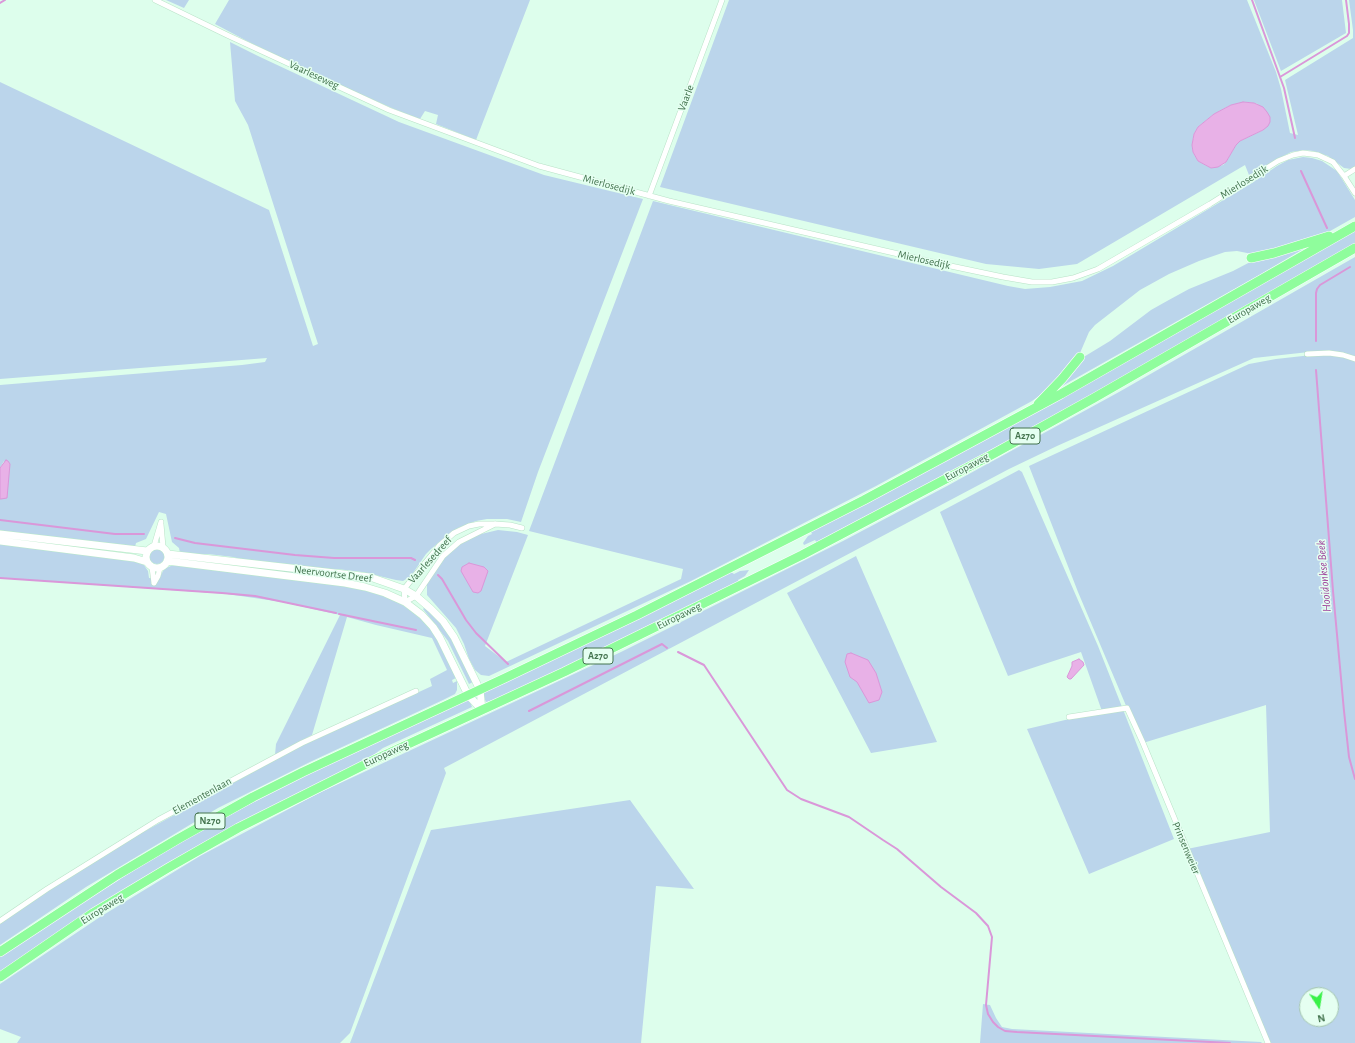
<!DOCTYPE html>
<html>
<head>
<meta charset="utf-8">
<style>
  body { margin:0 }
  #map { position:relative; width:1355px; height:1043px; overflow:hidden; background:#ddfeec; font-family:"Alegreya Sans",sans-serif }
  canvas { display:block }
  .north { position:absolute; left:1299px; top:987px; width:40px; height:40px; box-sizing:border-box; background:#e5fff1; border:1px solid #a5c7b0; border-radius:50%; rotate:168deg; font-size:11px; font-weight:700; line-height:16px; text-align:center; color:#44744f }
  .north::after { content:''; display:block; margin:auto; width:14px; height:18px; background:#39f148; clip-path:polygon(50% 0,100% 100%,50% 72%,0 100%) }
</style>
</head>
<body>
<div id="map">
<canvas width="1355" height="1043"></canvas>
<div class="north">N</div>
</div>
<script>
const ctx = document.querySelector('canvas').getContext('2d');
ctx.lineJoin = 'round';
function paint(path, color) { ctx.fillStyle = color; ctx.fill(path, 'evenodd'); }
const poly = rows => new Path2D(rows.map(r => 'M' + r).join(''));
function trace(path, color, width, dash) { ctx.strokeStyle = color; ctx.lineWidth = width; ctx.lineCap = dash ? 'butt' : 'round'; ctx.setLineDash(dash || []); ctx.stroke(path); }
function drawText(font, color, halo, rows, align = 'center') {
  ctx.font = font + ' "Alegreya Sans",sans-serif'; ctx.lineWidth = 3; ctx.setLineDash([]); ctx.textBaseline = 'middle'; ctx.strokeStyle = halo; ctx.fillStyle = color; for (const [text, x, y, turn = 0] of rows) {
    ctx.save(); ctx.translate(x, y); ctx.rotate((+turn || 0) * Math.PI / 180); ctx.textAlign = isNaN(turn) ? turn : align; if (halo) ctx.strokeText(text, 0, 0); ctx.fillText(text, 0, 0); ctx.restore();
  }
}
const green = poly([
  [166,0,189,0,184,8],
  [229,0,530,0,476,140,436,124,438,115,425,111,420,119,394,109,315,74,247,41,215,24],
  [729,0,1247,0,1276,72,1281,89,1290,133,1298,135,1285,80,1353,38,1353,30,1349,0,1355,0,1355,167,1351,169,1344,168,1328,156,1313,151,1305,150,1291,152,1249,175,1245,165,1077,264,1039,269,986,264,660,187],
  [1247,102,1258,104,1263,130,1240,141,1236,145,1226,162,1223,165,1211,168,1198,161,1193,152,1192,145,1194,134,1198,127,1214,114,1231,105],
  [1254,0,1342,0,1346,33,1281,71],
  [230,42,258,56,399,122,544,175,643,199,538,472,521,522,507,519,487,519,476,521,458,528,450,533,431,549,426,554,411,576,403,581,396,580,362,572,337,569,318,570,253,563,233,557,208,554,191,555,180,553,179,548,172,542,166,514,159,512,146,539,136,543,135,547,0,532,0,499,1,499,4,461,0,468,0,385,242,365,265,362,267,358,0,379,0,82,269,210,313,346,318,344,248,125,235,101],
  [1303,157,1312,158,1322,161,1337,171,1355,200,1355,217,1316,239,1252,254,1237,251,1225,252,1199,261,1169,274,1140,290,1095,325,1089,332,1080,353,1047,390,1032,401,876,486,691,581,489,676,481,675,475,670,469,659,464,644,456,628,427,595,427,584,435,571,442,560,459,544,477,535,498,530,517,532,528,535,485,646,506,662,681,579,683,569,529,531,653,201,1008,286,1025,289,1050,287,1082,281,1113,266,1252,183,1277,166,1288,160],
  [1355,230,1355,245,1043,422,817,543,815,540,804,545,803,543,808,536,812,534,811,532],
  [1305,248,1259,275,1055,390,1082,358,1110,341,1151,310,1167,301,1189,289,1233,271,1254,260],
  [1355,257,1355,1043,1268,1043,1187,849,1270,832,1266,705,1143,743,1127,708,1078,592,1029,466,1249,364,1276,359,1339,352,1309,352,1254,358,1057,446,1009,469,444,768,446,773,350,1033,340,1043,17,1043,21,1037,0,1029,0,984,100,917,200,856,319,793,621,652,843,541,947,486,1119,392],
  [1307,995,1331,995,1331,1019,1307,1019],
  [1019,470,1022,472,1098,646,1174,839,1089,874,1027,729,1065,720,1103,714,1081,652,1008,676,940,512],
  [0,543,142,562,148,571,149,578,159,579,164,569,173,565,334,583,376,593,398,602,410,610,428,625,437,637,456,678,452,680,453,683,457,681,457,690,455,694,443,700,310,762,218,808,86,887,0,945,0,923,43,894,134,837,297,748,432,686,430,679,447,670,432,638,376,625,347,617,312,735,275,755,276,744,340,615,282,602,227,594,0,578],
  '149 556a8 8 0 1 1 16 0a8 8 0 1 1-16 0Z',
  [856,556,937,742,871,753,787,593],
  [180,557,341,576,341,579,179,561],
  [749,570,745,576,738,580,739,582,501,698,486,702,482,693,622,627,731,572,734,574,740,571],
  [425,607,434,616,448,632,473,682,469,684,448,641,423,609],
  [469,699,472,707,383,748,369,758,286,799,0,972,0,957,44,927,176,844,258,800,317,770],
  [630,800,694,889,656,886,641,1043,350,1043,431,830],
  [983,1004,990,1005,996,1018,1002,1027,1012,1029,1261,1042,1262,1043,980,1043]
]);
const water = poly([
  [1243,102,1254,103,1263,107,1267,112,1270,117,1270,122,1268,126,1263,130,1240,141,1236,145,1226,162,1218,167,1211,168,1198,161,1193,152,1192,145,1194,134,1198,127,1214,114,1231,105,1243,102],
  [6,460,8,461,10,464,7,498,1,499,0,499,0,468,6,460],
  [469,563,484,567,488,571,481,591,478,593,473,592,461,571,462,567,469,563],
  [851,653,868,660,876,673,882,692,879,700,869,703,857,682,850,677,845,662,847,654,851,653],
  [1079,659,1083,662,1084,665,1071,679,1069,679,1067,677,1072,666,1072,662,1079,659]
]);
const stream = poly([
  [1252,0,1284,88,1295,138],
  [0,3,5,0],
  [1280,77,1347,36,1349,33,1349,24,1346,0],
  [1301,171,1327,228],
  [1316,341,1316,293,1317,289,1320,285,1350,267],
  [1316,370,1333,591,1344,711,1349,757,1355,779],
  [0,520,115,534,144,534],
  [175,538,195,543,295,555,334,558,411,558,415,560],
  [438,575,442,579,466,620,476,633,508,664],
  [0,578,222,593,255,596,336,613],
  [339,614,416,630],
  [678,652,704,665,787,790,801,799,849,817,883,840,897,849,941,887,976,913,988,926,992,937,986,1005,988,1014,993,1022,998,1027,1005,1031,1017,1032,1230,1043],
  [529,711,662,644,667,648]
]);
const street = poly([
  [155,0,227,35,389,110,539,166,669,201,946,265,1003,277,1032,282,1052,282,1073,278,1098,269,1210,204,1278,161,1293,155,1303,153,1311,154,1318,155,1333,162,1344,176,1355,193],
  [1344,176,1355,169],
  [649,196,722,0],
  [1307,354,1329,353,1343,355,1355,359],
  [161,524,163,547],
  [495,524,459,542,443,556,416,596,405,602,404,589,439,546,454,533,469,526,479,524,495,524,510,525,522,528],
  [154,546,161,522],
  [152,567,154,583],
  [154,583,158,576,160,568],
  [1069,717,1127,708,1143,743,1268,1043],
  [0,921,47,889,158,820,302,743,416,691]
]);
const secondary = poly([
  [0,534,147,551],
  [0,541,134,558,147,562],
  '146 557a11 11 0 1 1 22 0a11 11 0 1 1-22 0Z',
  [168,554,370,577,404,589,416,596,431,609,443,621,454,637,480,690,482,710],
  [167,561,345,583,365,587,385,593,405,602,422,615,433,627,440,638,468,695,482,710]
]);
const highway = poly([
  [1251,258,1274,253,1329,236],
  [1038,404,1062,379,1080,357],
  [0,952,117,875,178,839,253,797,303,772,505,678,637,615,864,500,1061,394,1355,226],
  [0,977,93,913,168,868,238,828,376,759,564,672,802,555,995,453,1094,398,1355,248]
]);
const shields = [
  [1025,436,30],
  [598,656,30],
  [210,821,30]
];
const shieldNames = [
  ["A270",1025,436],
  ["A270",598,656],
  ["N270",210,821]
];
const streetNames = [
  ["Vaarleseweg",314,75,25],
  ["Vaarle",686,98,-69],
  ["Mierlosedijk",1244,182,-32],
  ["Mierlosedijk",609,185,15],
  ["Mierlosedijk",924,260,13],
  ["Europaweg",1249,309,-30],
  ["Europaweg",967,467,-28],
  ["Vaarlesedreef",430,560,-48],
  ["Neervoortse Dreef",333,574,7],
  ["Europaweg",679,616,-26],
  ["Europaweg",386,754,-25],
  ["Elementenlaan",202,796,-29],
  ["Prinsenweier",1186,848,67],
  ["Europaweg",102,909,-32]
];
const waterNames = [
  ["Hooidonkse Beek",1324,576,-95]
];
paint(green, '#bbd5eb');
paint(water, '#e8b1e7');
trace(water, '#da97d9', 1);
trace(stream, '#da97d9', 2);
trace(street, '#b9e2c7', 6);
trace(secondary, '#b8e9c8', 8);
trace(highway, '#fff', 10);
trace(street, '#fff', 5);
trace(secondary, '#fff', 7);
trace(highway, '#8ffd9c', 9);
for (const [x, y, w] of shields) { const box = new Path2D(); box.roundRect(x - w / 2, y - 8, w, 16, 3); ctx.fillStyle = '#e5fff1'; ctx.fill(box); trace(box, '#44744f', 1); }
drawText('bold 10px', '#44744f', null, shieldNames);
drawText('11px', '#44744f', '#e5fff1', streetNames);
drawText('italic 12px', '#9f459d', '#e5fff1', waterNames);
</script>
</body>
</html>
